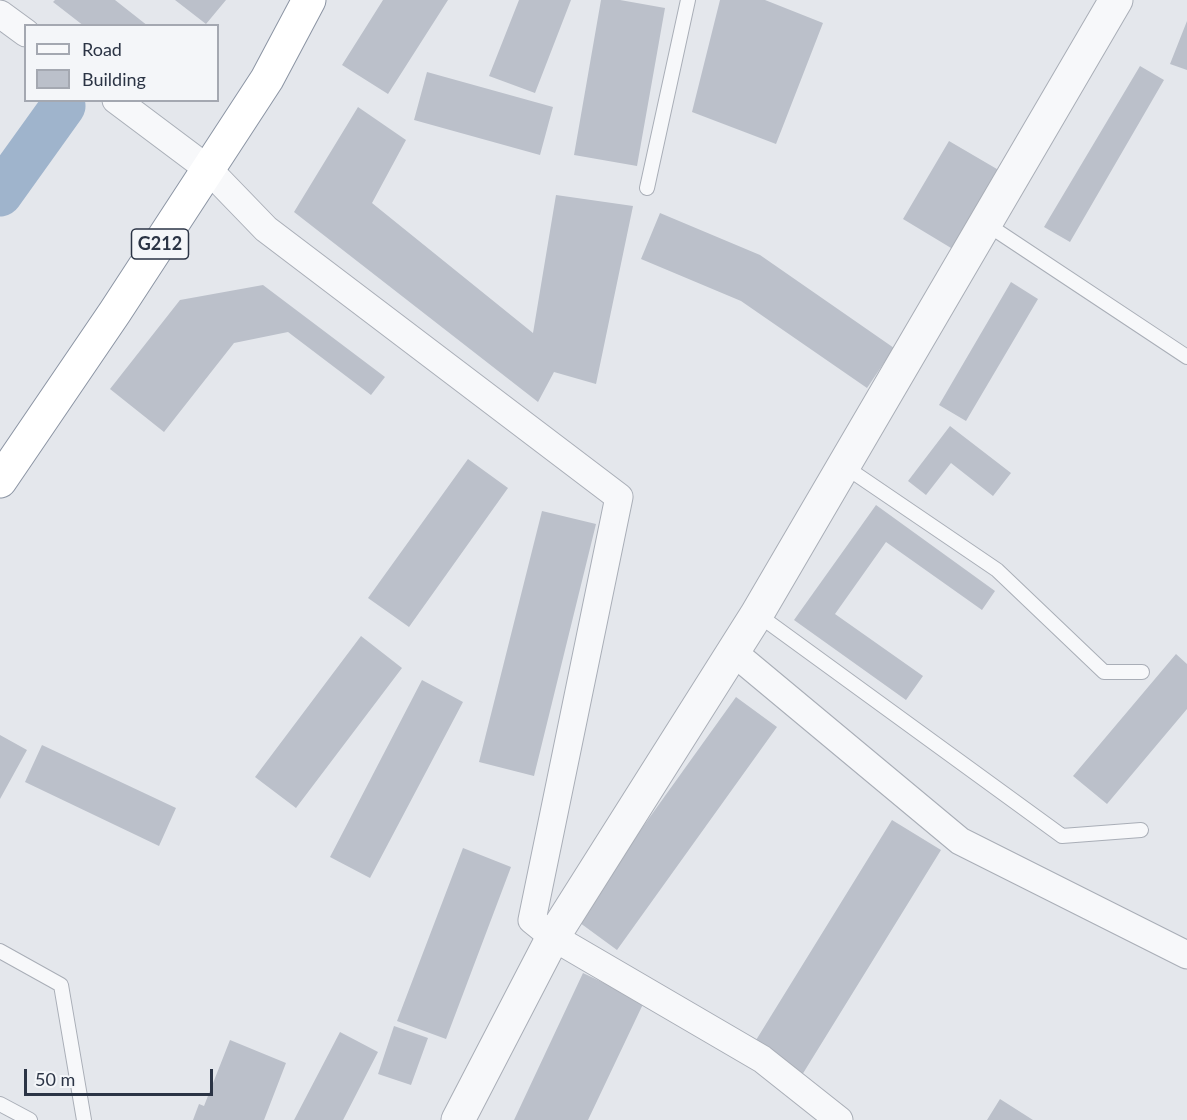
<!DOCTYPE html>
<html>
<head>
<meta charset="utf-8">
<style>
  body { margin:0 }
  #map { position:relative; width:1187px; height:1120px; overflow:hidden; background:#e4e7ec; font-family:Lato,sans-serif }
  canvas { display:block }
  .legend { position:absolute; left:24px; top:24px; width:195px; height:78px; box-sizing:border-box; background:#f4f6f9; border:2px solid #a4a8b1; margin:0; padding:8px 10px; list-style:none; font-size:18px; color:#2b3445 }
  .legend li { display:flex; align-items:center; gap:12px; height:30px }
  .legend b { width:30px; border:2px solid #a4a8b1 }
  .scale { position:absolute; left:24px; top:1069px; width:189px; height:27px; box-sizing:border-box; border:3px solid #2b3445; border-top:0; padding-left:8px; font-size:18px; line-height:21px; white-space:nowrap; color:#2b3445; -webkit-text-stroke:4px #f4f6f9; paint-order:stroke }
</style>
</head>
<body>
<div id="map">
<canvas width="1187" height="1120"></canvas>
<ul class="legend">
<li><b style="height:8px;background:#f7f8fa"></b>Road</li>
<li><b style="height:16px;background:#bbc0ca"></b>Building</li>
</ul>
<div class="scale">50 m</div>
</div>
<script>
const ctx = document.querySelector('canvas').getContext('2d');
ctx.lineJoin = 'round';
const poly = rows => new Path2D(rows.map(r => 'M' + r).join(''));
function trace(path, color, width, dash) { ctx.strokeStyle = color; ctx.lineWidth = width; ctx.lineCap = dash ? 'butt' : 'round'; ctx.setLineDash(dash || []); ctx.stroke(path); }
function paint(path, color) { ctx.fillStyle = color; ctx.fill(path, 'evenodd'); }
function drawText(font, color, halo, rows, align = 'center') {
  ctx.font = font + ' Lato,sans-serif'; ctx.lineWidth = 4.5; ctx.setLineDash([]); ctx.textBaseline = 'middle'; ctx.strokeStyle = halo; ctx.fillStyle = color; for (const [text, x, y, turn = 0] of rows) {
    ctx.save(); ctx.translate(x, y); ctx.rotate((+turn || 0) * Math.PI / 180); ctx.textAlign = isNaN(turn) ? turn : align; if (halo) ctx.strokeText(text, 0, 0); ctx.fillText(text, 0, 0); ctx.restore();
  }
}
const river = poly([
  [0,194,63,106]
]);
const building = poly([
  [55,0,115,0,148,26,84,26,53,2],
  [175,0,226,0,206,24],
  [383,0,448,0,388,94,342,65],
  [519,0,571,0,535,93,489,76],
  [601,0,620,0,665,8,637,166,574,155],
  [720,0,765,0,823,23,776,144,692,112],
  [1187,21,1187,70,1170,64],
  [1140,66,1164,80,1070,242,1044,227],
  [427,72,553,107,540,155,414,120],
  [358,107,406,140,372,203,533,333,556,195,633,206,596,384,554,372,538,402,294,212],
  [949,141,1002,172,956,251,903,219],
  [660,213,760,255,894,348,867,388,741,301,641,259],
  [1011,282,1038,299,966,421,939,405],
  [263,285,385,377,371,395,288,332,234,343,164,432,110,389,180,300],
  [950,426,1011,473,993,496,951,463,926,495,908,481],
  [468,459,508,488,409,627,368,598],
  [876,505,995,591,982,610,886,542,835,614,923,676,906,700,794,620],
  [542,511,596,524,534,776,479,762],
  [361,636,402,668,296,808,255,777],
  [1176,654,1187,664,1187,709,1107,804,1073,776],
  [422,680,463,702,370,878,330,857],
  [736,697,777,727,617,950,576,920],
  [0,735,27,750,0,799],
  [42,745,176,808,159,846,25,782],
  [892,820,941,850,802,1075,753,1045],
  [463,848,511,867,446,1039,397,1021],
  [583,973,644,1002,588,1120,514,1120],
  [394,1026,428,1038,411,1085,378,1074],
  [340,1032,378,1052,343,1120,294,1120],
  [230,1040,286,1063,264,1120,193,1120,199,1104,204,1106],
  [1000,1099,1033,1120,987,1120]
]);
const service = poly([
  [647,188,688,0],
  [985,223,1187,357],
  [844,466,997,570,1104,672,1142,672],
  [757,614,1062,836,1141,830],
  [0,951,61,985,84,1120],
  [0,1104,30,1120]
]);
const minor = poly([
  [0,14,26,33],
  [116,100,208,169,266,229,619,497,532,920,553,937,762,1059,839,1120],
  [733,652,960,841,1187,955]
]);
const tertiary = poly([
  [458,1120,553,937,757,614,1116,0]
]);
const trunk = poly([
  [0,481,115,312,267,79,309,0]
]);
const shields = [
  [160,244,57]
];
const shieldNames = [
  ["G212",160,244]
];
trace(river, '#9fb4cc', 45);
paint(building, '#bbc0ca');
trace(service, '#a9aeb7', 16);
trace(minor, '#a9aeb7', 29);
trace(tertiary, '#a9aeb7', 35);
trace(trunk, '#8b94a3', 35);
trace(service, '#f7f8fa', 14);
trace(minor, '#f7f8fa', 27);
trace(tertiary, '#f7f8fa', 33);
trace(trunk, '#fff', 33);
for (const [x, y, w] of shields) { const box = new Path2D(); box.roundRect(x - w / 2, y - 15, w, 30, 4.5); ctx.fillStyle = '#f4f6f9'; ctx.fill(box); trace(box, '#2b3445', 1.5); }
drawText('bold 18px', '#2b3445', null, shieldNames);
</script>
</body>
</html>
